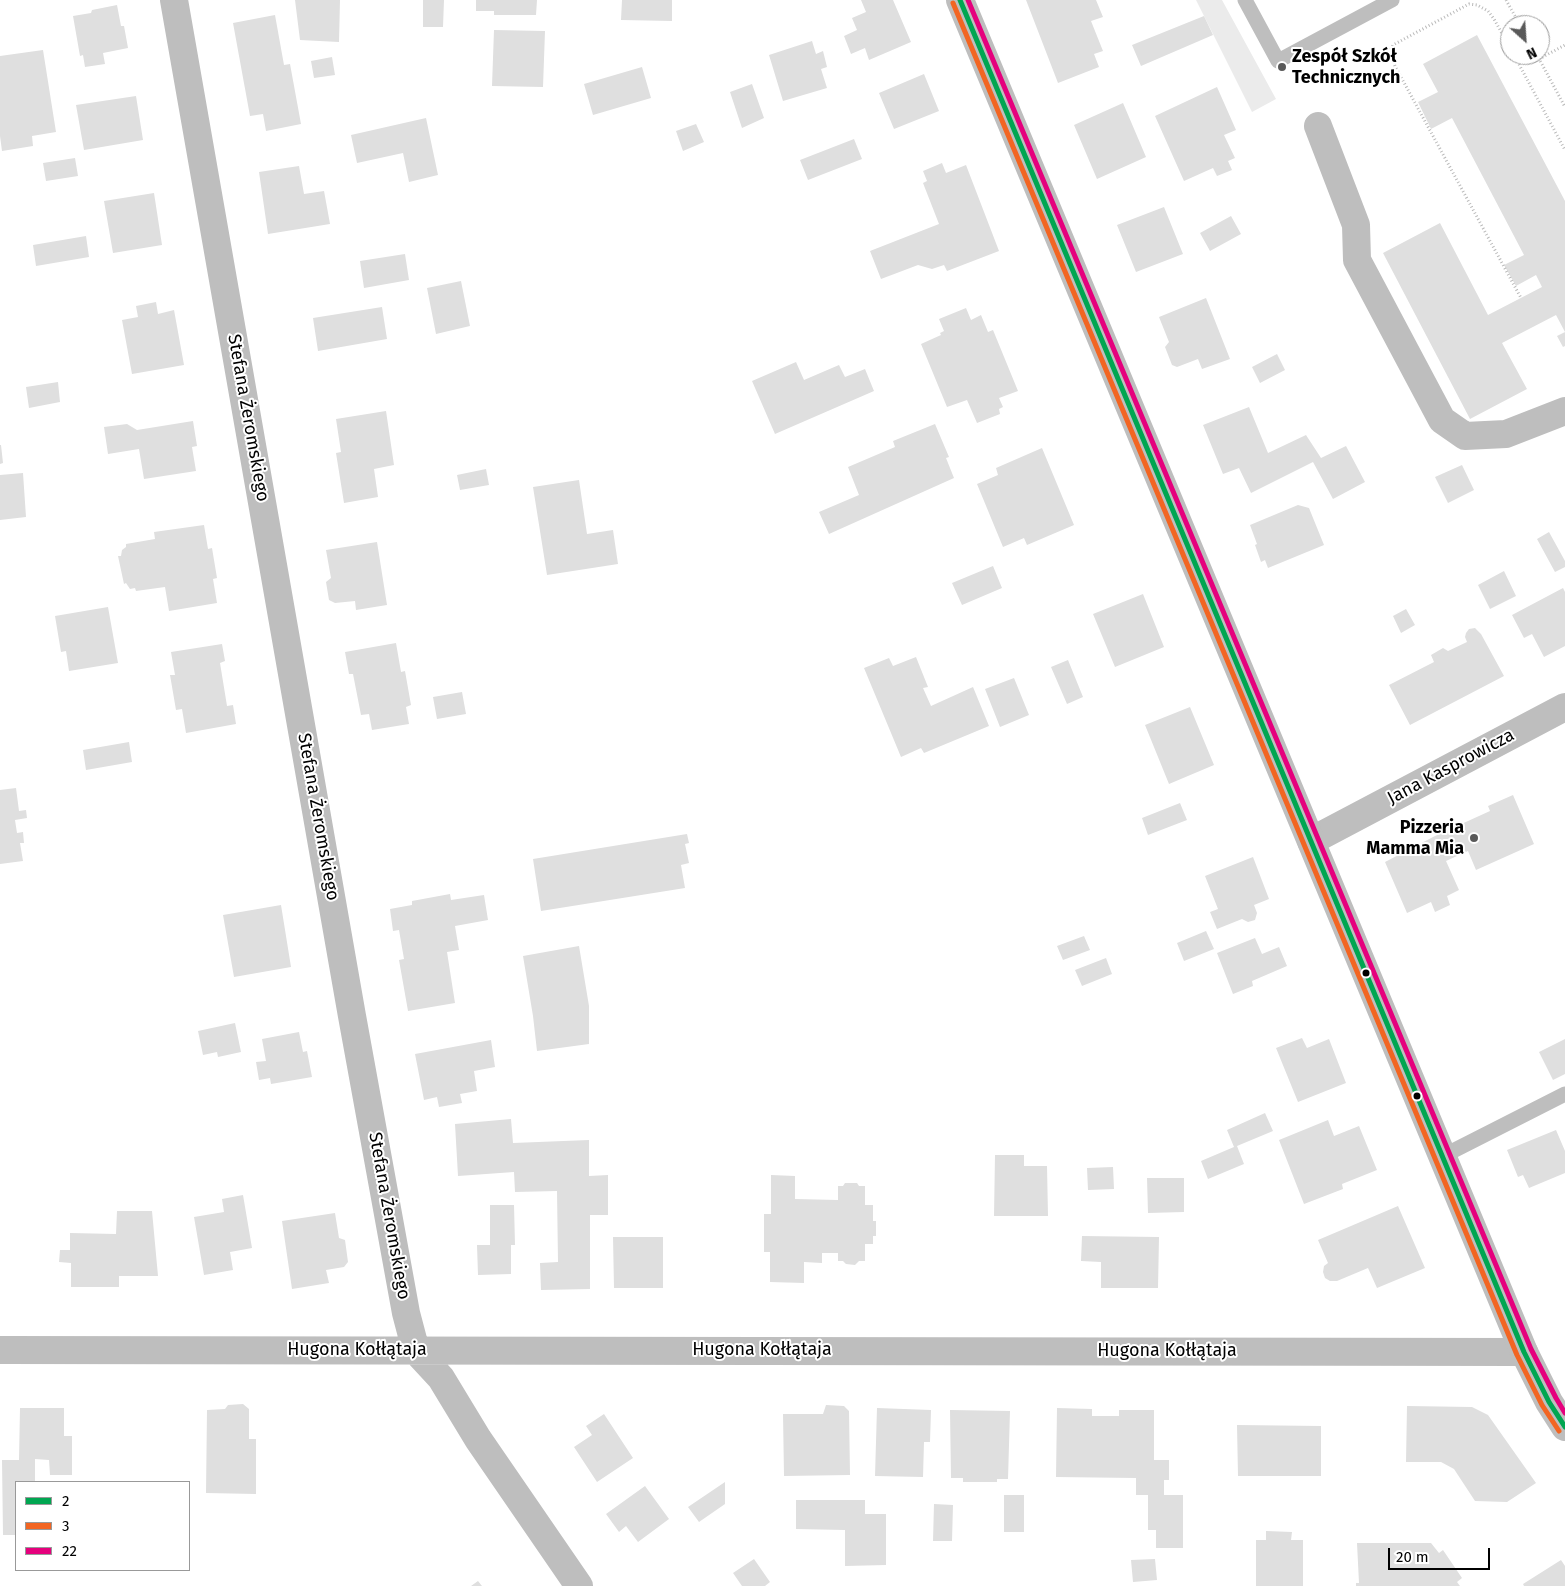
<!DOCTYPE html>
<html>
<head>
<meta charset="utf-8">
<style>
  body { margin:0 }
  #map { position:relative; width:1565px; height:1586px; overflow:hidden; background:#fff; font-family:"Fira Sans",sans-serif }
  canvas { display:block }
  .legend { position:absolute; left:15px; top:1481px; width:175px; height:90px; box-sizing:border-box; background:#fff; border:1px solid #999; margin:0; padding:6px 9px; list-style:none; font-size:15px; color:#000 }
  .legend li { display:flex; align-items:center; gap:10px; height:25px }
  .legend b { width:25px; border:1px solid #999 }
  .north { position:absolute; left:1500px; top:15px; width:50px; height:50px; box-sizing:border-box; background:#fff; border:1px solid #999; border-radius:50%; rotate:154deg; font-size:14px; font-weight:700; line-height:20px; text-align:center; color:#000 }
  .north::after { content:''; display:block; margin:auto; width:18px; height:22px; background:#595959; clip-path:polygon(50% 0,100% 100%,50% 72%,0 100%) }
  .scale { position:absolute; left:1388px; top:1548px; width:102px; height:22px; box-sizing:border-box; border:2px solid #000; border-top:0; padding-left:6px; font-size:15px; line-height:18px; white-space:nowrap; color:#000; -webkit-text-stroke:4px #fff; paint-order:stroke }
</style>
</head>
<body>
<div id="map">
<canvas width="1565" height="1586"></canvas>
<ul class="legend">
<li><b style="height:6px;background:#00a651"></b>2</li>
<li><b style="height:6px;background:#f26522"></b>3</li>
<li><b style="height:6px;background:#e5007d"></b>22</li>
</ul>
<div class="north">N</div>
<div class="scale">20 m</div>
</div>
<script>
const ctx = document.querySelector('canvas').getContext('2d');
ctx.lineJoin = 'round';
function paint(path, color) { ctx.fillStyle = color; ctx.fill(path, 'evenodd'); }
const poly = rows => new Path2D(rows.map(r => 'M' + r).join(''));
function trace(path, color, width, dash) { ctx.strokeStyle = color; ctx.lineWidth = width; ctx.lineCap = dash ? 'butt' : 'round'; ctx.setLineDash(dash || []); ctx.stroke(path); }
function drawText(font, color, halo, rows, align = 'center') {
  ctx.font = font + ' "Fira Sans",sans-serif'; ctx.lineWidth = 4; ctx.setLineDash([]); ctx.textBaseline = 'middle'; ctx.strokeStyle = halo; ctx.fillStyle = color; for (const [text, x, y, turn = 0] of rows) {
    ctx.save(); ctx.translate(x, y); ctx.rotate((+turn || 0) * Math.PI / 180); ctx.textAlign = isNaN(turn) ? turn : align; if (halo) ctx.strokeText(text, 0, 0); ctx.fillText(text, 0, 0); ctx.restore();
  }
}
const green = poly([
  [1196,0,1222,0,1276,99,1252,112]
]);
const building = poly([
  [295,0,340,0,339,42,300,40],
  [423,0,444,0,443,27,423,27],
  [476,0,537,0,536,15,494,15,494,11,476,11],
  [622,0,672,0,672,21,621,20],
  [861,0,893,0,911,42,869,60,865,48,851,54,844,36,857,30,852,18,866,12],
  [1026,0,1096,0,1103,17,1091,21,1103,51,1094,54,1099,67,1058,83],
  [117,5,121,26,124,26,128,48,103,53,105,64,85,67,83,55,80,56,73,16,91,13,92,10],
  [275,15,284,65,290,64,301,124,266,131,263,114,250,116,233,23],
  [1204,16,1213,35,1141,66,1132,45],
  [494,30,545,31,543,87,492,86],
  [1477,35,1565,201,1565,346,1563,347,1557,336,1565,332,1556,315,1502,343,1527,389,1470,419,1383,253,1440,223,1488,315,1542,287,1536,275,1516,286,1504,265,1524,255,1452,118,1431,129,1418,102,1438,92,1423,64],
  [812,41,816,54,823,51,827,67,821,69,827,88,783,101,769,55],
  [43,50,56,132,32,136,33,146,2,151,0,136,0,56],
  [332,57,335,75,314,78,311,61],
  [642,67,651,98,593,115,584,84],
  [924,74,939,111,894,129,879,93],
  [752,84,764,118,742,128,730,92],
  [1217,87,1236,130,1224,135,1235,158,1228,161,1232,170,1217,176,1213,168,1184,181,1155,116],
  [136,96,143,140,84,150,76,105],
  [1123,103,1146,157,1097,179,1074,125],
  [426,118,438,175,409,182,403,153,357,163,351,135],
  [696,124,704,142,683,151,676,131],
  [854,139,862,159,808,180,800,160],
  [75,158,78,176,46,181,43,163],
  [942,163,946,173,966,165,999,251,947,271,944,265,932,269,918,265,881,279,870,251,939,224,923,183,927,181,923,171],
  [299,166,304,194,324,191,330,224,268,234,259,172],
  [154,193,162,245,113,253,104,201],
  [1164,207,1183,254,1136,272,1117,225],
  [1231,216,1241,234,1210,251,1200,233],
  [86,236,89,257,36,266,33,245],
  [405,254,409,280,364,288,360,261],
  [461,281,470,326,436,334,427,288],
  [1206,298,1230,359,1202,369,1198,359,1177,367,1172,365,1165,347,1169,342,1159,317],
  [156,302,158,314,174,310,184,365,132,374,122,320,138,317,136,306],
  [382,307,387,339,318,351,313,318],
  [966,308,971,320,981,315,988,332,993,330,1018,391,999,398,1003,407,999,409,1000,414,977,423,967,400,947,407,921,344,941,335,940,333,944,331,939,319],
  [1277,354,1285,370,1260,383,1252,367],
  [796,362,804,380,839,365,845,377,865,369,874,391,775,434,752,381],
  [58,382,60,402,29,408,26,387],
  [1249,407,1268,453,1306,435,1321,458,1346,446,1365,482,1333,499,1313,462,1251,493,1239,468,1223,474,1203,425],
  [386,411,394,465,374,469,378,497,344,503,336,453,341,452,336,419],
  [193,421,197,446,192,447,196,471,144,479,139,449,108,454,104,427,127,424,137,430],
  [935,424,949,457,946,458,954,478,829,534,819,512,859,495,848,467,895,447,893,441],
  [0,445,1,445,3,463,0,464],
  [1042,448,1074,525,1027,545,1024,538,1003,547,977,484,998,475,996,468],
  [1462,465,1474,490,1448,503,1435,477],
  [486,469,489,485,460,490,457,475],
  [23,473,26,517,0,520,0,475],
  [579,480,587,534,613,530,618,564,547,575,533,487],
  [1298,505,1309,508,1324,545,1268,568,1265,560,1261,562,1255,545,1257,544,1250,525],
  [204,525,208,549,212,548,217,578,213,579,217,603,169,611,165,587,136,591,135,588,130,589,126,583,124,584,118,556,121,556,122,550,126,547,126,544,155,539,154,532],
  [1549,532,1565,561,1565,567,1555,572,1537,539],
  [377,542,387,605,356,610,355,601,335,603,329,600,326,582,331,578,326,550],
  [993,566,1002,588,962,605,952,583],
  [1504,571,1516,596,1490,609,1478,585],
  [1563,588,1565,592,1565,646,1544,657,1532,634,1524,638,1512,615],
  [1143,594,1164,647,1115,667,1093,614],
  [108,607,118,663,69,671,66,651,61,652,55,616],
  [1406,609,1415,625,1401,633,1393,616],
  [1475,628,1481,634,1504,676,1410,725,1389,685,1434,662,1431,655,1443,648,1448,651,1467,642,1465,637,1466,633,1469,629],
  [396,643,401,672,405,671,411,705,406,707,409,724,372,730,369,714,361,715,353,674,349,674,345,652],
  [222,644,225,661,220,663,227,706,233,705,236,724,186,733,182,709,176,710,170,675,175,675,171,652],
  [916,657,928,687,923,688,931,706,973,687,989,726,924,753,921,748,901,757,864,668,889,658,893,666],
  [1068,660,1083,697,1067,704,1051,667],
  [1014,678,1029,715,1000,727,985,689],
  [462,692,466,714,437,719,433,697],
  [1190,707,1214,765,1169,784,1145,725],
  [129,742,132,762,86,770,83,750],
  [16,788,19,811,26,810,27,818,15,820,17,833,23,832,24,843,20,843,23,861,0,864,0,790],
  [1513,795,1534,844,1476,870,1468,851,1446,861,1459,890,1447,896,1450,905,1435,912,1431,902,1407,913,1385,862,1435,836,1490,811,1488,806],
  [1180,803,1187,820,1148,835,1142,818],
  [687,834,689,843,685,844,689,863,681,865,685,888,541,911,533,859],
  [1253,857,1269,899,1254,905,1257,913,1255,920,1248,922,1242,919,1217,929,1210,912,1218,909,1205,876],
  [450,894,451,900,484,895,488,920,455,926,459,950,447,952,455,1003,408,1011,399,960,404,959,399,930,393,931,390,909,412,905,412,901],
  [281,905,291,967,234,977,223,915],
  [1206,931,1214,949,1184,961,1177,943],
  [1084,936,1090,950,1063,960,1057,946],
  [1255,938,1262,954,1279,947,1287,966,1252,981,1253,986,1233,994,1217,953],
  [579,946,589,1006,589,1044,537,1051,533,1016,523,956],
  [1106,958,1112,974,1082,986,1075,970],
  [235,1023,241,1052,218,1057,217,1052,203,1055,198,1031],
  [299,1032,303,1052,307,1051,312,1077,271,1084,270,1078,259,1080,256,1062,266,1061,262,1039],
  [1302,1038,1307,1048,1329,1039,1346,1083,1298,1102,1276,1048],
  [1565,1039,1565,1074,1553,1080,1539,1052],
  [491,1040,495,1067,474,1071,477,1091,460,1094,462,1103,439,1107,437,1097,424,1100,415,1054],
  [1265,1113,1273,1131,1237,1146,1244,1164,1208,1179,1201,1161,1234,1147,1227,1130],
  [511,1119,513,1143,589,1140,589,1176,608,1175,608,1215,590,1215,590,1289,541,1290,540,1263,558,1262,557,1191,515,1192,514,1172,458,1176,455,1124],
  [1328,1120,1334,1136,1359,1126,1377,1170,1342,1184,1343,1189,1304,1204,1279,1140],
  [1556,1130,1565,1151,1565,1173,1529,1188,1523,1175,1518,1177,1507,1150],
  [995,1155,1024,1155,1024,1166,1047,1166,1048,1216,994,1216],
  [1113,1167,1114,1189,1088,1190,1087,1168],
  [771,1175,795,1176,795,1199,838,1200,838,1186,843,1186,845,1183,857,1183,859,1186,865,1186,865,1205,873,1205,873,1221,876,1221,876,1236,873,1236,873,1244,865,1244,865,1261,859,1261,855,1265,846,1264,843,1261,838,1261,838,1253,822,1253,822,1263,804,1262,804,1283,770,1282,770,1252,764,1252,764,1214,771,1214],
  [1147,1178,1184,1178,1184,1212,1148,1213],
  [243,1195,252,1248,230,1252,233,1270,204,1275,194,1217,224,1212,222,1199],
  [490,1205,514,1205,515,1245,511,1245,511,1274,478,1275,477,1245,490,1245],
  [1398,1206,1425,1268,1377,1288,1368,1268,1337,1281,1330,1281,1325,1278,1323,1272,1324,1266,1328,1263,1318,1240],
  [117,1211,152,1211,158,1276,119,1276,119,1287,71,1287,71,1263,59,1262,60,1250,70,1250,70,1233,116,1234],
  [335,1213,339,1238,345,1240,348,1262,344,1267,326,1270,329,1283,292,1289,282,1221],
  [1082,1236,1159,1237,1158,1288,1101,1288,1101,1262,1081,1261],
  [613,1237,663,1237,663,1288,614,1288],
  [243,1404,249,1409,249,1439,256,1439,256,1494,206,1493,207,1410,225,1409,228,1405],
  [826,1405,844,1406,849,1411,850,1475,784,1476,783,1414,823,1414],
  [1407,1406,1472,1407,1488,1415,1536,1483,1507,1502,1475,1501,1454,1469,1441,1462,1406,1462],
  [20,1408,64,1408,64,1436,72,1436,72,1475,50,1475,49,1460,35,1459,35,1482,16,1482,16,1535,3,1535,2,1460,19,1460],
  [877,1408,931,1410,930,1442,924,1442,923,1477,875,1476],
  [1057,1408,1092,1409,1092,1416,1119,1416,1119,1410,1154,1410,1154,1460,1169,1460,1169,1480,1164,1480,1164,1495,1183,1495,1183,1548,1156,1548,1156,1530,1148,1530,1148,1495,1136,1495,1136,1478,1056,1477],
  [950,1410,1010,1411,1008,1479,997,1479,997,1482,963,1482,963,1478,951,1478],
  [604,1414,633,1458,597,1482,574,1447,592,1435,586,1426],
  [1237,1425,1321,1426,1321,1476,1238,1476],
  [725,1482,725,1504,699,1522,688,1507],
  [645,1486,669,1519,638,1542,626,1526,619,1532,606,1514],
  [1004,1495,1024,1495,1024,1532,1004,1532],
  [796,1500,865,1500,865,1514,886,1514,886,1565,845,1566,845,1530,796,1529],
  [934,1504,953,1505,952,1541,933,1541],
  [1266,1531,1292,1532,1291,1540,1303,1540,1303,1586,1256,1586,1256,1540,1266,1540],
  [1357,1543,1431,1543,1439,1553,1443,1550,1462,1578,1457,1582,1460,1586,1356,1586,1356,1583,1359,1583],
  [754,1559,770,1582,765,1586,742,1586,733,1573],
  [1155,1559,1157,1580,1133,1582,1131,1560],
  [1561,1560,1565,1566,1565,1586,1524,1586,1523,1584],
  [478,1581,482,1586,471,1586]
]);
const path = poly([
  [1506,0,1520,25],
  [1510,48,1494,19,1488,11,1477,5,1469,4,1393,45,1390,51,1395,66,1521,298],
  [1514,55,1565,150],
  [1537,55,1565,107],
  [1539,59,1565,45]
]);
const service = poly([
  [1245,0,1278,61,1392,0],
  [1443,1156,1565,1094]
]);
const minor = poly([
  [174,0,352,1016,406,1313,416,1351,441,1378,478,1439,579,1586],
  [1318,126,1356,225,1357,260,1442,420,1465,436,1506,434,1565,411],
  [1311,841,1565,707],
  [0,1350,1524,1352]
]);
const tertiary = poly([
  [960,0,1524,1352,1549,1402,1565,1427]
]);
const bus1 = poly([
  [960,0,1524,1352,1549,1402,1565,1427]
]);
const bus2 = poly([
  [953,3,1517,1355,1542,1405,1559,1431]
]);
const bus3 = poly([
  [968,0,1531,1349,1556,1398,1565,1413]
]);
const markers = [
  [1282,67,5,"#595959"],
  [1474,838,5,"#595959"],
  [1366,973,4.5,"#000"],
  [1417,1096,4.5,"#000"]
];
const poiNames = [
  ["Zespół Szkół",1292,57],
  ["Technicznych",1292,78],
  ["Pizzeria",1464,828,"right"],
  ["Mamma Mia",1464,849,"right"]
];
const streetNames = [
  ["Stefana Żeromskiego",248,418,80],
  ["Jana Kasprowicza",1451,767,-28],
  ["Stefana Żeromskiego",318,817,80],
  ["Stefana Żeromskiego",389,1216,80],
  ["Hugona Kołłątaja",357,1350],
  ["Hugona Kołłątaja",762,1350],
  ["Hugona Kołłątaja",1167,1351]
];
paint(green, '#ebebeb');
paint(building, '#dfdfdf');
trace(path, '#b9b9b9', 3, [1, 2.5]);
trace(service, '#bebebe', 15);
trace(minor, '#bebebe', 28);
trace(tertiary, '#bebebe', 28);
trace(bus1, '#00a651', 5);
trace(bus2, '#f26522', 5);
trace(bus3, '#e5007d', 5);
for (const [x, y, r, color] of markers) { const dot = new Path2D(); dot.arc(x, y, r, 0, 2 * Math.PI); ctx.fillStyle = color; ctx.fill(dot); trace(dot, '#fff', 2); }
drawText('bold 18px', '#000', '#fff', poiNames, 'left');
drawText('18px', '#000', '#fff', streetNames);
</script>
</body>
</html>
